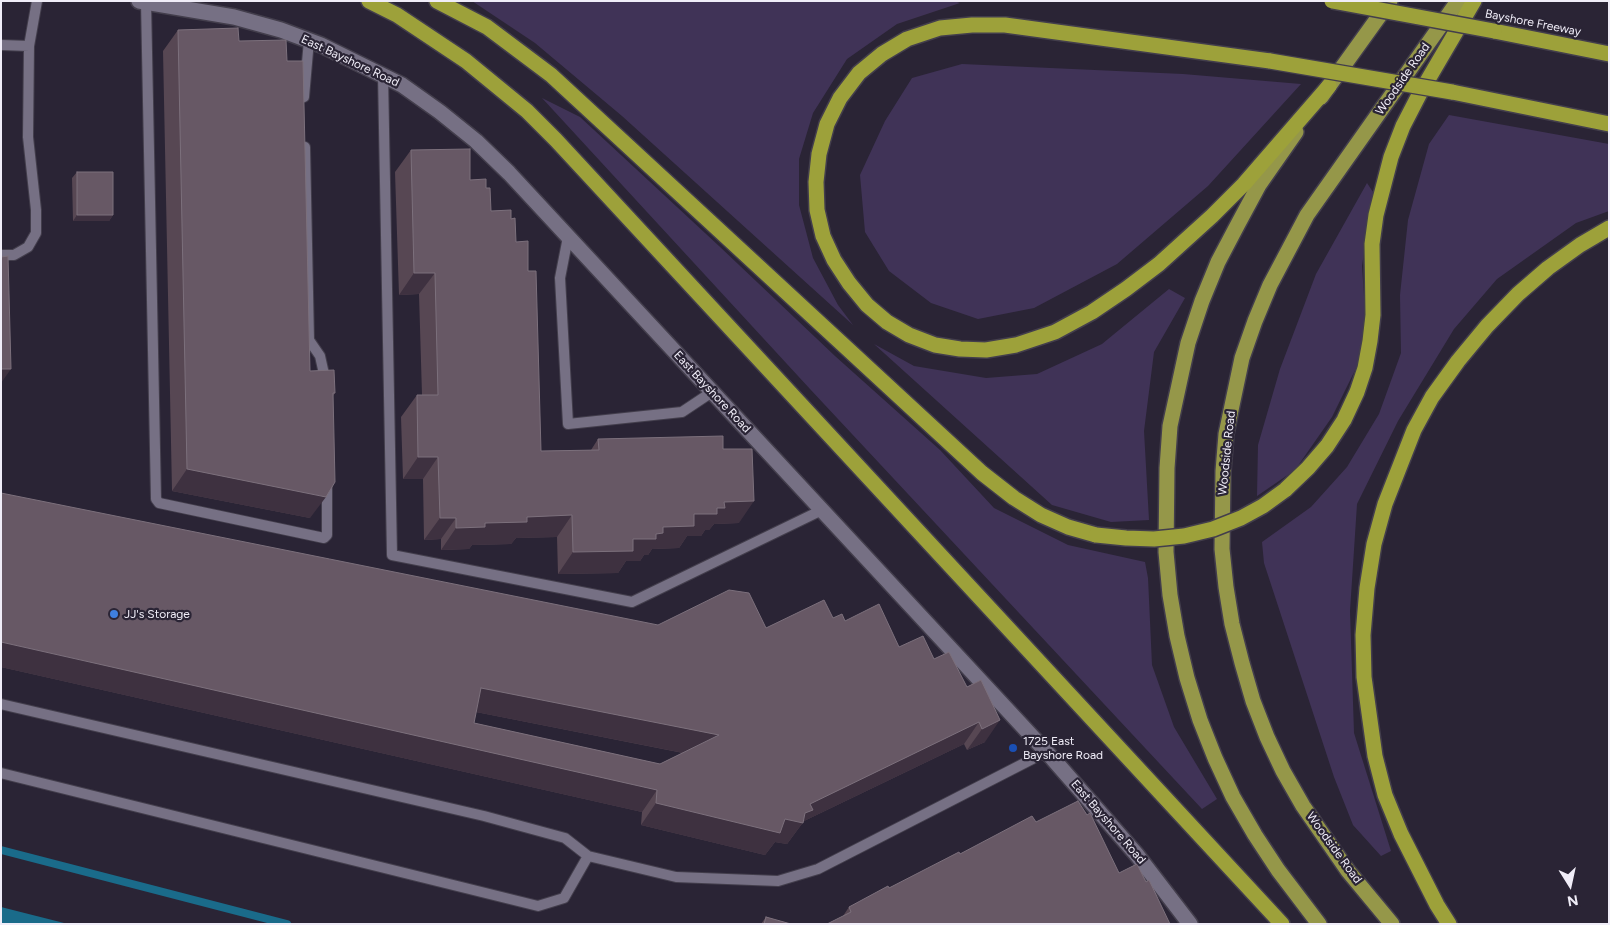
<!DOCTYPE html>
<html>
<head>
<meta charset="utf-8">
<style>
  body { margin:0 }
  #map { position:relative; width:1610px; height:925px; overflow:hidden; background:#2a2435; font-family:Figtree,sans-serif }
  canvas { display:block }
  .frame { position:absolute; inset:0; border:2px solid #f0edf8; pointer-events:none }
  .north { position:absolute; left:1545px; top:860px; width:50px; height:50px; -webkit-text-stroke:4px #2a2435; paint-order:stroke; rotate:170deg; font-size:14px; font-weight:700; line-height:20px; text-align:center; color:#f0edf8 }
  .north::after { content:''; display:block; margin:auto; width:18px; height:22px; background:#f0edf8; clip-path:polygon(50% 0,100% 100%,50% 72%,0 100%) }
</style>
</head>
<body>
<div id="map">
<canvas width="1610" height="925"></canvas>
<div class="frame"></div>
<div class="north">N</div>
</div>
<script>
const ctx = document.querySelector('canvas').getContext('2d');
ctx.lineJoin = 'round';
function paint(path, color) { ctx.fillStyle = color; ctx.fill(path, 'evenodd'); }
const poly = rows => new Path2D(rows.map(r => 'M' + r).join(''));
function trace(path, color, width, dash) { ctx.strokeStyle = color; ctx.lineWidth = width; ctx.lineCap = dash ? 'butt' : 'round'; ctx.setLineDash(dash || []); ctx.stroke(path); }
function drawText(font, color, halo, rows, align = 'center') {
  ctx.font = font + ' Figtree,sans-serif'; ctx.lineWidth = 4.5; ctx.setLineDash([]); ctx.textBaseline = 'middle'; ctx.strokeStyle = halo; ctx.fillStyle = color; for (const [text, x, y, turn = 0] of rows) {
    ctx.save(); ctx.translate(x, y); ctx.rotate((+turn || 0) * Math.PI / 180); ctx.textAlign = isNaN(turn) ? turn : align; if (halo) ctx.strokeText(text, 0, 0); ctx.fillText(text, 0, 0); ctx.restore();
  }
}
const green = poly([
  [472,1,954,1,960,3,897,24,847,59,813,113,799,159,799,205,813,258,838,305,853,325,622,116,535,43],
  [962,64,1183,74,1301,84,1208,186,1117,264,1034,308,978,319,931,303,889,271,865,232,860,175,885,121,912,78],
  [542,98,580,117,719,246,835,356,940,450,994,508,1068,545,1145,562,1148,578,1152,665,1174,727,1217,799,1202,809,810,389],
  [1449,115,1609,144,1609,211,1576,223,1497,279,1454,329,1398,421,1357,504,1350,611,1354,733,1391,851,1381,856,1353,825,1334,777,1264,563,1262,542,1311,507,1347,467,1379,414,1401,353,1400,295,1408,220,1429,144],
  [1367,183,1373,192,1362,266,1365,311,1361,358,1332,417,1295,470,1257,496,1258,445,1280,369,1316,274],
  [1169,289,1185,298,1154,352,1144,431,1149,520,1111,522,1052,505,874,344,914,366,986,378,1037,374,1102,344]
]);
const water = poly([
  [1,907,68,924,1,924]
]);
const stream = poly([
  [1,850,287,924]
]);
const service = poly([
  [146,2,156,499,159,503,324,538,327,535,327,483],
  [1,45,29,46],
  [383,75,392,555,632,602,822,510],
  [304,97,309,40],
  [305,147,309,340,320,356,326,383],
  [568,237,560,278,568,424,682,412,712,392],
  [1,255,14,255,28,247,36,233,36,210,28,137,29,46,37,1],
  [1,704,484,816,565,838,588,856,676,877,778,881,818,869,1046,752],
  [1,773,538,906,564,898,588,856]
]);
const tertiary = poly([
  [139,1,234,17,281,30,321,45,402,85,440,112,476,141,509,173,1053,759,1137,855,1190,924]
]);
const trunk = poly([
  [1321,97,1390,1],
  [1296,132,1259,185,1238,224,1218,262,1202,301,1188,343,1170,426,1167,468,1166,552,1170,595,1177,636,1187,678,1200,720,1215,758,1233,797,1255,835,1278,870,1319,924],
  [1392,924,1348,871,1303,806,1283,771,1267,737,1253,701,1242,663,1232,624,1226,587,1222,549,1223,471,1226,434,1242,358,1255,321,1270,285,1307,215,1458,1]
]);
const motorway = poly([
  [369,1,397,15,466,61,527,111,556,140,1282,924],
  [437,1,487,27,551,75,982,473,1014,498,1041,515,1068,527,1096,535],
  [1494,31,1609,54],
  [1270,61,1005,25,972,25,940,28,907,39,882,54,859,73,840,98,827,124,819,154,816,182,817,210,823,236,834,260,849,283,867,305,887,322,909,335,935,345,960,349,986,350,1016,345,1055,332,1092,312,1126,289,1159,264,1212,216,1244,184,1329,86],
  [1452,92,1609,124],
  [1285,490,1308,468,1327,446,1344,420,1357,392,1365,368,1370,341,1373,315,1372,244,1376,215,1391,157,1403,126,1419,95,1474,1],
  [1449,924,1437,905,1401,834,1385,795,1375,756,1364,677,1363,635,1367,588,1374,544,1385,504,1414,430,1432,397,1458,361,1487,326,1518,294,1548,268,1580,245,1609,228]
]);
const motorwayBridge = poly([
  [1332,1,1494,31],
  [1270,61,1452,92],
  [1096,535,1126,538,1154,539,1184,536,1213,529,1241,518,1263,506,1285,490]
]);
const wall = poly([
  [178,30,239,41,287,61,310,371,335,393,333,396,310,518,172,491,163,51],
  [411,150,486,188,491,211,511,219,516,242,528,271,541,451,591,450,598,439,723,449,739,523,714,524,709,530,705,530,701,536,687,536,679,548,652,549,648,555,644,555,640,561,626,561,618,573,558,574,557,537,516,538,511,544,472,545,469,549,441,550,441,539,424,540,423,479,403,479,401,417,417,395,422,395,419,294,399,295,395,172],
  [77,172,113,215,109,221,73,221,72,178],
  [833,618,845,621,899,647,934,659,967,687,981,680,985,742,967,750,964,744,804,821,787,844,775,842,765,855,641,825,642,812,1,667,658,625,766,628],
  [476,712,683,753,660,764,474,723],
  [1036,822,1119,873,1146,882,843,916,849,907,960,854],
  [766,917,791,924,761,924]
]);
const shadedWall = poly([
  [77,215,113,215,109,221,73,221],
  [414,273,435,273,419,294,399,295],
  [1,369,11,369,1,383],
  [418,457,438,457,423,479,403,479],
  [187,469,326,497,310,518,172,491],
  [754,501,739,523,714,524,709,530,705,530,701,536,687,536,679,548,652,549,648,555,644,555,640,561,626,561,618,573,558,574,573,552,633,539,656,534,663,527,694,514,717,508,724,502],
  [572,515,557,537,516,538,511,544,472,545,469,549,441,550,456,528,527,517],
  [440,518,456,518,441,539,424,540],
  [1,642,657,790,642,812,1,667],
  [481,688,719,735,704,757,466,710],
  [1000,720,985,742,967,750,982,729],
  [979,722,964,744,804,821,787,844,775,842,765,855,641,825,656,803,785,819,810,804]
]);
const building = poly([
  [238,28,239,41,286,40,287,61,303,61,310,371,334,370,335,393,333,393,335,482,326,497,187,469,178,30,238,28],
  [470,149,470,180,486,179,486,188,490,188,491,211,511,210,511,219,515,218,516,242,528,241,528,271,536,271,541,451,599,450,598,439,723,436,723,449,752,449,754,501,724,502,725,508,717,508,717,514,694,514,694,526,663,527,663,533,656,534,656,539,633,539,633,551,573,552,572,515,527,517,527,522,485,523,485,527,456,528,456,518,440,518,438,457,418,457,417,395,438,395,435,273,414,273,411,150,470,149],
  [77,172,113,172,113,215,77,215,77,172],
  [8,256,11,369,1,369,1,257,8,256],
  [1,493,658,625,729,590,749,593,766,628,824,600,833,618,842,614,845,621,879,604,899,647,923,636,934,659,949,652,967,687,981,680,1000,720,982,729,979,722,810,804,813,810,805,813,803,823,785,819,780,833,656,803,657,790,1,642,1,493],
  [481,688,719,735,660,764,474,723,481,688],
  [1078,801,1087,815,1090,813,1119,873,1137,864,1146,882,1149,880,1170,924,827,924,851,912,849,907,888,886,889,888,959,852,960,854,1032,816,1036,822,1078,801],
  [766,917,791,924,764,924,766,917]
]);
const markers = [
  [114,614,5,"#3f7fe0"],
  [1013,748,5,"#1a4fb4"]
];
const streetNames = [
  ["Bayshore Freeway",1533,23,11],
  ["East Bayshore Road",350,61,25],
  ["Woodside Road",1403,79,-55],
  ["East Bayshore Road",712,392,47],
  ["Woodside Road",1227,453,-84],
  ["East Bayshore Road",1108,822,49],
  ["Woodside Road",1334,848,54]
];
const poiNames = [
  ["JJ's Storage",124,614],
  ["1725 East",1023,741],
  ["Bayshore Road",1023,755]
];
paint(green, '#403357');
paint(water, '#1a6b8a');
trace(stream, '#1a6b8a', 8);
trace(service, '#433e4c', 12);
trace(tertiary, '#433e4c', 18);
trace(trunk, '#433e4c', 18);
trace(motorway, '#433e4c', 18);
trace(service, '#767084', 10);
trace(tertiary, '#767084', 15);
trace(trunk, '#959749', 15);
trace(motorway, '#9da13a', 15);
trace(motorwayBridge, '#433e4c', 18, []);
trace(motorwayBridge, '#9da13a', 15);
paint(wall, '#574753');
paint(shadedWall, '#3e3140');
paint(building, '#675865');
trace(building, '#7c707c', 1);
for (const [x, y, r, color] of markers) { const dot = new Path2D(); dot.arc(x, y, r, 0, 2 * Math.PI); ctx.fillStyle = color; ctx.fill(dot); trace(dot, '#2a2435', 2); }
drawText('12px', '#f0edf8', '#2a2435', streetNames);
drawText('12px', '#f0edf8', '#2a2435', poiNames, 'left');
</script>
</body>
</html>
